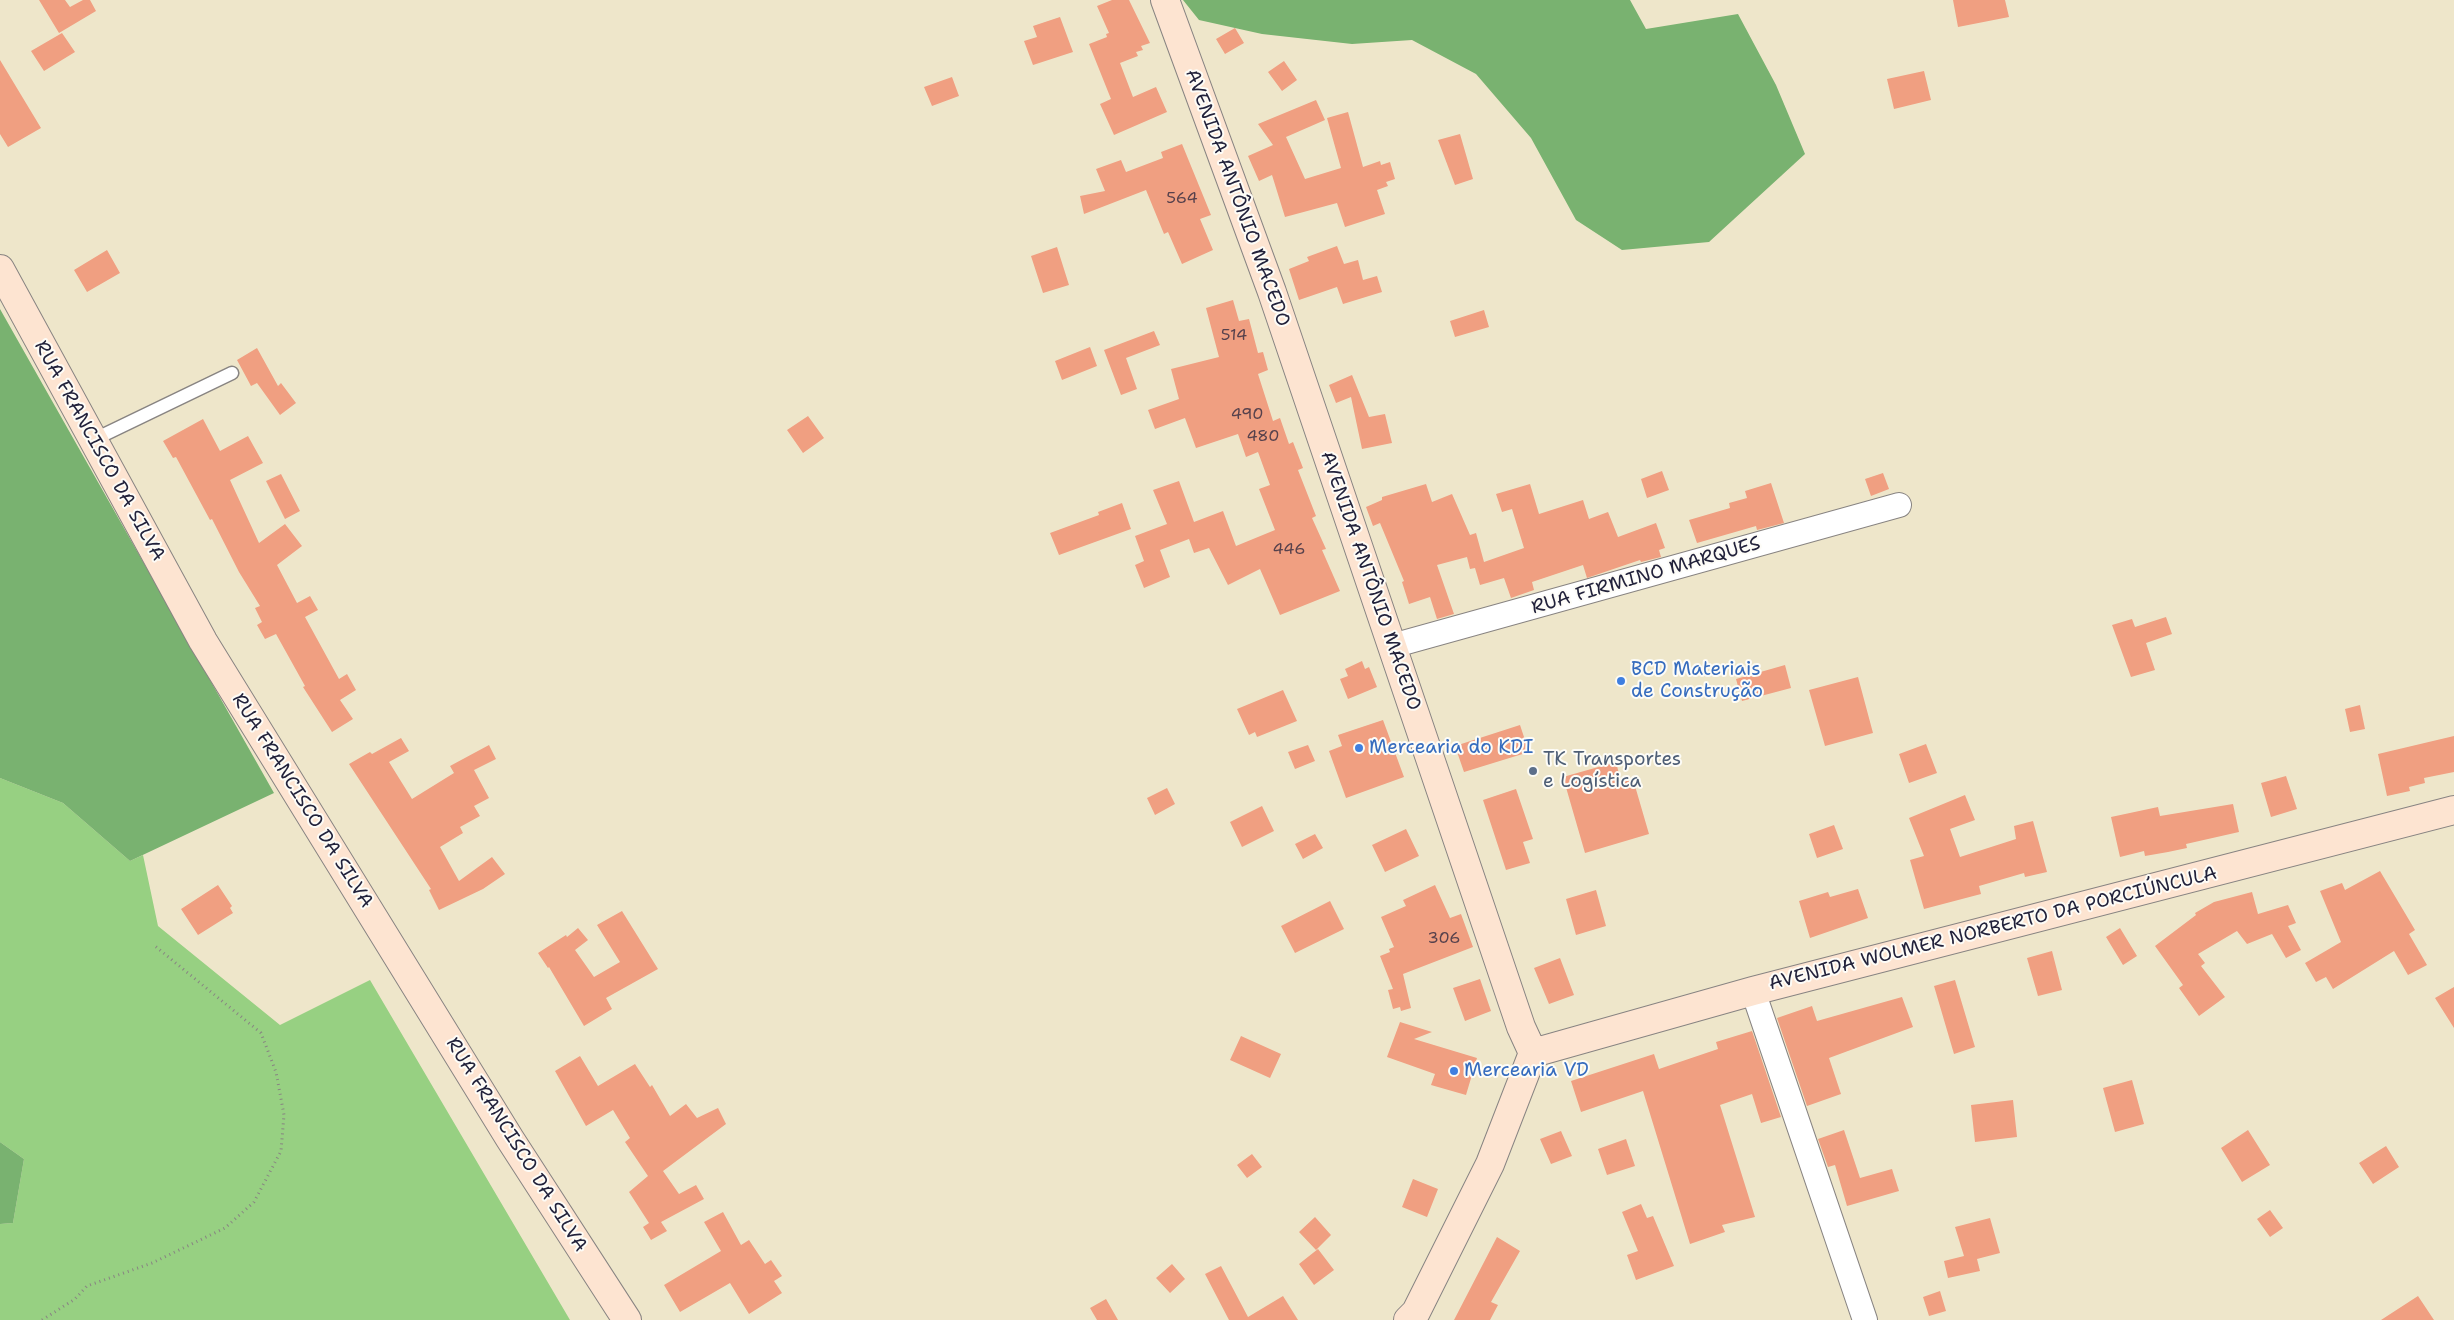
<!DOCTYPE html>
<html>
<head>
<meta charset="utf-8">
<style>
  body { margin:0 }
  canvas { display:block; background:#eee6ca }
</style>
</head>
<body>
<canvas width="2454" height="1320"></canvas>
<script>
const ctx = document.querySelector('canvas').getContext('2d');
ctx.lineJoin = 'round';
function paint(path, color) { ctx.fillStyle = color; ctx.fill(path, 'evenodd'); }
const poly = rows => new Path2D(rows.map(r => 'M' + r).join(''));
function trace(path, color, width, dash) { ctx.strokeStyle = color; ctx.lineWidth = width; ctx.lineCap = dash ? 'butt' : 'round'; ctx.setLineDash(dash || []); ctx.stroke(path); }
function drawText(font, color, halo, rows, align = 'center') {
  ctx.font = font + ' "Shantell Sans",sans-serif'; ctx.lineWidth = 4; ctx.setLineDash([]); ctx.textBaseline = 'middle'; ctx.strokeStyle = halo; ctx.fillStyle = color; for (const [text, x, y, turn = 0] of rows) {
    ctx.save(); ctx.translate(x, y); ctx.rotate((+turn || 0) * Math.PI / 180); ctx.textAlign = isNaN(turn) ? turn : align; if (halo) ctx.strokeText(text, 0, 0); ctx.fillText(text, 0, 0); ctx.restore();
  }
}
const green = poly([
  [0,778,63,803,130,861,143,855,158,926,280,1025,370,980,570,1320,0,1320,0,1224,13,1223,24,1159,0,1142]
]);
const forest = poly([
  [1183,0,1630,0,1646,29,1738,14,1776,85,1805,154,1709,242,1622,250,1576,220,1531,138,1476,74,1412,40,1352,44,1262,34,1199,20],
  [0,309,274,793,130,861,63,803,0,778],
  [0,1142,24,1159,13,1223,0,1224]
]);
const building = poly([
  [39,0,65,0,70,7,83,0,90,0,96,11,59,33],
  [1112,0,1129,0,1150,43,1141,46,1143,50,1136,52,1138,56,1120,63,1133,97,1156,87,1167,112,1114,135,1100,104,1111,99,1089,44,1107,37,1106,34,1109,33,1097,6],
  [1953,0,2005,0,2009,17,1958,27],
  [1060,17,1073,52,1033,65,1024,41,1037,37,1033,26],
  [1235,28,1244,43,1225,54,1216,39],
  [62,33,75,52,44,71,31,51],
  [0,60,41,128,8,147,0,134],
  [1284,61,1297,80,1282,91,1268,72],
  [1924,71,1931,100,1894,109,1887,79],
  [952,77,959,96,932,106,924,87],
  [1316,100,1325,120,1286,137,1305,179,1341,168,1327,118,1348,112,1363,167,1380,161,1381,165,1390,162,1395,179,1386,182,1388,186,1377,190,1385,214,1345,227,1337,203,1285,217,1272,175,1259,181,1248,156,1273,145,1258,124],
  [1460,134,1473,179,1455,185,1438,140],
  [1182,144,1211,215,1200,219,1213,250,1182,264,1168,232,1164,234,1146,190,1084,214,1080,196,1105,191,1096,169,1121,160,1126,172,1163,158,1161,152],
  [1337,246,1344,264,1358,260,1363,280,1377,276,1382,292,1343,304,1337,287,1299,300,1289,269,1309,261,1307,257],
  [1057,247,1069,285,1043,293,1031,256],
  [107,250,120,273,87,292,74,270],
  [1233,300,1239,321,1249,319,1258,353,1263,352,1268,370,1258,374,1273,421,1280,418,1289,444,1293,442,1303,468,1298,470,1316,516,1312,518,1326,549,1322,550,1340,591,1280,615,1260,569,1228,585,1209,548,1194,553,1189,539,1160,550,1170,577,1144,588,1135,565,1144,561,1135,536,1167,524,1153,490,1179,481,1194,522,1223,511,1236,546,1275,530,1259,489,1270,485,1258,452,1246,457,1238,434,1196,448,1185,418,1155,429,1148,410,1179,399,1171,369,1219,357,1206,308],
  [1484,310,1489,327,1455,337,1450,321],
  [1154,331,1160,345,1126,358,1137,389,1121,395,1104,350],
  [1090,347,1097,366,1062,380,1055,361],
  [257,348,278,386,281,383,296,403,280,415,257,383,251,386,237,360],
  [1352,375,1369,417,1385,414,1392,443,1362,449,1351,397,1336,403,1329,385],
  [808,416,824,438,803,453,787,430],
  [203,419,220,451,248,436,263,463,230,480,259,543,285,524,302,546,277,565,297,603,310,596,318,610,305,617,339,679,347,674,356,690,340,700,353,719,332,732,303,687,305,686,276,634,265,639,257,625,262,622,255,608,260,606,239,572,212,519,210,520,176,457,173,458,163,441],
  [1662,471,1669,490,1647,498,1641,479],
  [1883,473,1889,489,1871,496,1865,479],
  [281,474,300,511,285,519,266,481],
  [1771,483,1784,523,1757,530,1756,526,1697,543,1689,520,1730,508,1729,503,1747,498,1745,491],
  [1426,484,1432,502,1452,494,1470,535,1476,533,1484,562,1524,548,1512,509,1502,512,1496,494,1530,484,1539,514,1583,500,1589,519,1608,512,1618,537,1656,523,1665,548,1659,550,1661,557,1641,562,1640,560,1587,578,1583,565,1532,582,1534,590,1511,598,1504,578,1480,585,1475,568,1470,569,1467,557,1437,565,1454,614,1437,619,1430,597,1409,604,1402,582,1404,581,1380,523,1373,526,1366,507,1382,500,1382,497],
  [1122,503,1131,529,1059,555,1050,533,1099,515,1098,512],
  [2166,617,2172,634,2146,643,2155,670,2131,677,2112,625,2132,619,2135,627],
  [1362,661,1365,669,1369,667,1377,687,1348,699,1340,679,1348,676,1345,669],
  [1785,665,1791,688,1742,701,1736,679],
  [1858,677,1873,733,1825,746,1809,690],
  [1283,690,1297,721,1257,737,1255,732,1249,735,1237,709],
  [2360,705,2365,729,2350,732,2345,709],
  [1383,720,1404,777,1346,798,1329,751,1342,746,1338,735],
  [1520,725,1529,752,1464,772,1455,746],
  [2454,736,2454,772,2424,778,2425,783,2409,787,2410,791,2387,796,2378,754],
  [401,738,409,751,389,762,412,799,454,773,450,766,489,745,496,759,474,770,489,798,474,806,480,816,460,827,463,833,440,847,459,881,492,857,505,874,483,889,439,910,429,890,431,889,349,764,370,752,372,754],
  [1926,744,1937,773,1909,783,1899,754],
  [1308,745,1315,761,1295,769,1288,752],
  [1616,762,1621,782,1633,779,1649,834,1585,853,1563,777],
  [2286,776,2297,809,2271,817,2261,783],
  [1167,788,1175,804,1155,815,1147,798],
  [1516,789,1533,839,1523,842,1530,863,1506,870,1483,800],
  [1965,795,1975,820,1950,829,1960,857,2016,839,2014,826,2033,821,2047,872,2025,877,2024,873,1979,886,1981,894,1924,909,1910,860,1924,856,1909,818],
  [2233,804,2239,832,2186,844,2187,848,2168,852,2145,856,2144,851,2120,857,2111,817,2158,807,2160,816],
  [1262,806,1274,831,1242,847,1230,822],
  [1834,825,1843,849,1817,858,1809,834],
  [1406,829,1419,856,1385,872,1372,845],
  [1315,834,1323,848,1303,859,1295,844],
  [2380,871,2415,930,2409,934,2427,965,2408,975,2394,951,2333,989,2326,977,2316,982,2305,963,2341,942,2320,891,2342,883,2345,890],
  [218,885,232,906,230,908,233,913,198,935,181,909],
  [1435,885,1450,918,1461,914,1473,947,1403,974,1411,1008,1401,1011,1400,1007,1393,1009,1388,990,1393,989,1380,956,1390,952,1389,949,1394,947,1381,917,1406,906,1403,900],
  [1858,889,1868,918,1810,938,1799,901,1828,892,1830,897],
  [1596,890,1606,926,1576,935,1566,899],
  [2252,892,2258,914,2288,905,2296,923,2288,926,2301,950,2286,958,2272,934,2247,944,2237,931,2198,954,2205,963,2201,966,2225,997,2199,1016,2179,988,2183,985,2155,946,2196,915,2195,913,2214,902],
  [1330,901,1344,929,1295,953,1281,926],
  [622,911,658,969,606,998,612,1009,584,1026,549,967,548,968,538,953,566,935,567,937,578,928,588,940,575,950,594,977,620,962,597,925],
  [2120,928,2137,956,2123,965,2106,937],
  [2052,951,2062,990,2038,996,2027,958],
  [1560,958,1574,995,1549,1004,1534,968],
  [1480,979,1491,1011,1465,1021,1453,988],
  [1955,980,1975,1047,1954,1054,1934,986],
  [2454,987,2454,1028,2435,998],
  [1902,997,1913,1027,1829,1058,1841,1094,1807,1106,1777,1018,1812,1006,1817,1021],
  [1400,1022,1432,1032,1414,1039,1477,1058,1466,1095,1431,1085,1435,1074,1387,1057],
  [1752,1031,1781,1117,1761,1123,1752,1094,1720,1105,1755,1217,1722,1225,1725,1232,1690,1244,1643,1091,1581,1112,1571,1081,1654,1054,1659,1069,1718,1049,1716,1042],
  [1241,1036,1281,1054,1270,1078,1230,1060],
  [580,1056,598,1086,635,1064,650,1087,652,1085,670,1116,686,1104,697,1118,718,1108,726,1124,663,1171,679,1194,696,1185,704,1199,661,1222,667,1231,651,1240,643,1227,649,1223,629,1192,648,1176,625,1142,630,1138,613,1110,586,1126,555,1071],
  [2132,1080,2144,1124,2115,1132,2103,1088],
  [2013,1100,2017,1137,1975,1142,1971,1105],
  [1844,1130,1860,1178,1892,1169,1899,1191,1847,1206,1835,1165,1828,1167,1818,1139],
  [2248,1130,2270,1165,2242,1182,2221,1148],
  [1561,1131,1572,1156,1551,1164,1540,1139],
  [1626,1139,1635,1166,1607,1175,1598,1149],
  [2386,1146,2399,1167,2373,1184,2359,1163],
  [1252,1154,1262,1167,1247,1178,1237,1165],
  [1413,1179,1438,1189,1427,1217,1402,1207],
  [1641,1204,1647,1218,1653,1216,1674,1266,1636,1280,1627,1255,1638,1251,1622,1212],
  [2270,1210,2283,1228,2270,1237,2257,1219],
  [723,1212,741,1245,749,1240,765,1264,771,1260,782,1276,774,1281,782,1293,749,1314,730,1283,680,1312,664,1285,721,1251,704,1222],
  [1315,1217,1331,1235,1316,1250,1299,1232],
  [1990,1218,2000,1253,1977,1259,1980,1271,1948,1278,1944,1261,1964,1256,1955,1227],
  [1497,1237,1520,1251,1491,1302,1498,1305,1490,1320,1454,1320],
  [1318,1249,1334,1270,1314,1285,1299,1264],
  [1172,1264,1185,1279,1170,1293,1156,1278],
  [1221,1266,1248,1317,1283,1296,1298,1320,1229,1320,1205,1274],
  [1940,1291,1946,1311,1929,1316,1923,1297],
  [2418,1296,2434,1320,2381,1320],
  [1106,1299,1118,1320,1097,1320,1090,1308]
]);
const path = poly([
  [42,1320,75,1299,87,1286,152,1263,225,1228,254,1202,281,1151,284,1115,276,1072,261,1033,155,946]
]);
const lane = poly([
  [93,440,232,373]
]);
const street = poly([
  [1392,646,1899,505],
  [1753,991,1865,1320]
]);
const secondary = poly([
  [1165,0,1272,292,1521,1027,1533,1053,1490,1164,1416,1312,1408,1320],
  [0,269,203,641,510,1139,627,1320],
  [1533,1053,1753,991,2454,810]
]);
const markers = [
  [1621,681,5,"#3f7fe0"],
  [1359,748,5,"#3f7fe0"],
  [1533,771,5,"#5c6f8a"],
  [1454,1071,5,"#3f7fe0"]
];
const numberNames = [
  ["564",1182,199],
  ["514",1234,336],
  ["490",1247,415],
  ["480",1263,437],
  ["446",1289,550],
  ["306",1444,939]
];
const streetNames = [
  ["AVENIDA ANTÔNIO MACEDO",1237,198,70],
  ["RUA FRANCISCO DA SILVA",99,451,61],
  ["RUA FIRMINO MARQUES",1646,576,-16],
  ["AVENIDA ANTÔNIO MACEDO",1370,581,71],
  ["RUA FRANCISCO DA SILVA",302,801,58],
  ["AVENIDA WOLMER NORBERTO DA PORCIÚNCULA",1993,929,-14],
  ["RUA FRANCISCO DA SILVA",516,1145,58]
];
const shopNames = [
  ["BCD Materiais",1631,670],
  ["de Construção",1631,692],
  ["Mercearia do KDI",1369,748],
  ["Mercearia VD",1464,1071]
];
const serviceNames = [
  ["TK Transportes",1543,760],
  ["e Logística",1543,782]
];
paint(green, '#97d082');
paint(forest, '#79b270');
paint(building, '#f09f81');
trace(lane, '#888482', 15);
trace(street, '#888482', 26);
trace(secondary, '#888482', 30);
trace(path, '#888482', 3, [1, 4]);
trace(lane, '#fff', 12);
trace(street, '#fff', 24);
trace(secondary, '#fde4d1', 28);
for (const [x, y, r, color] of markers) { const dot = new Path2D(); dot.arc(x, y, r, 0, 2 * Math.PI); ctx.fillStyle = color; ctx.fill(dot); trace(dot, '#fdfcf7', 2); }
drawText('16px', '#56414c', null, numberNames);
drawText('19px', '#22223b', '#fdfcf7', streetNames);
drawText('19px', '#366cbe', '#fdfcf7', shopNames, 'left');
drawText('19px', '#4e5e75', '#fdfcf7', serviceNames, 'left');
</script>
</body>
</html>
